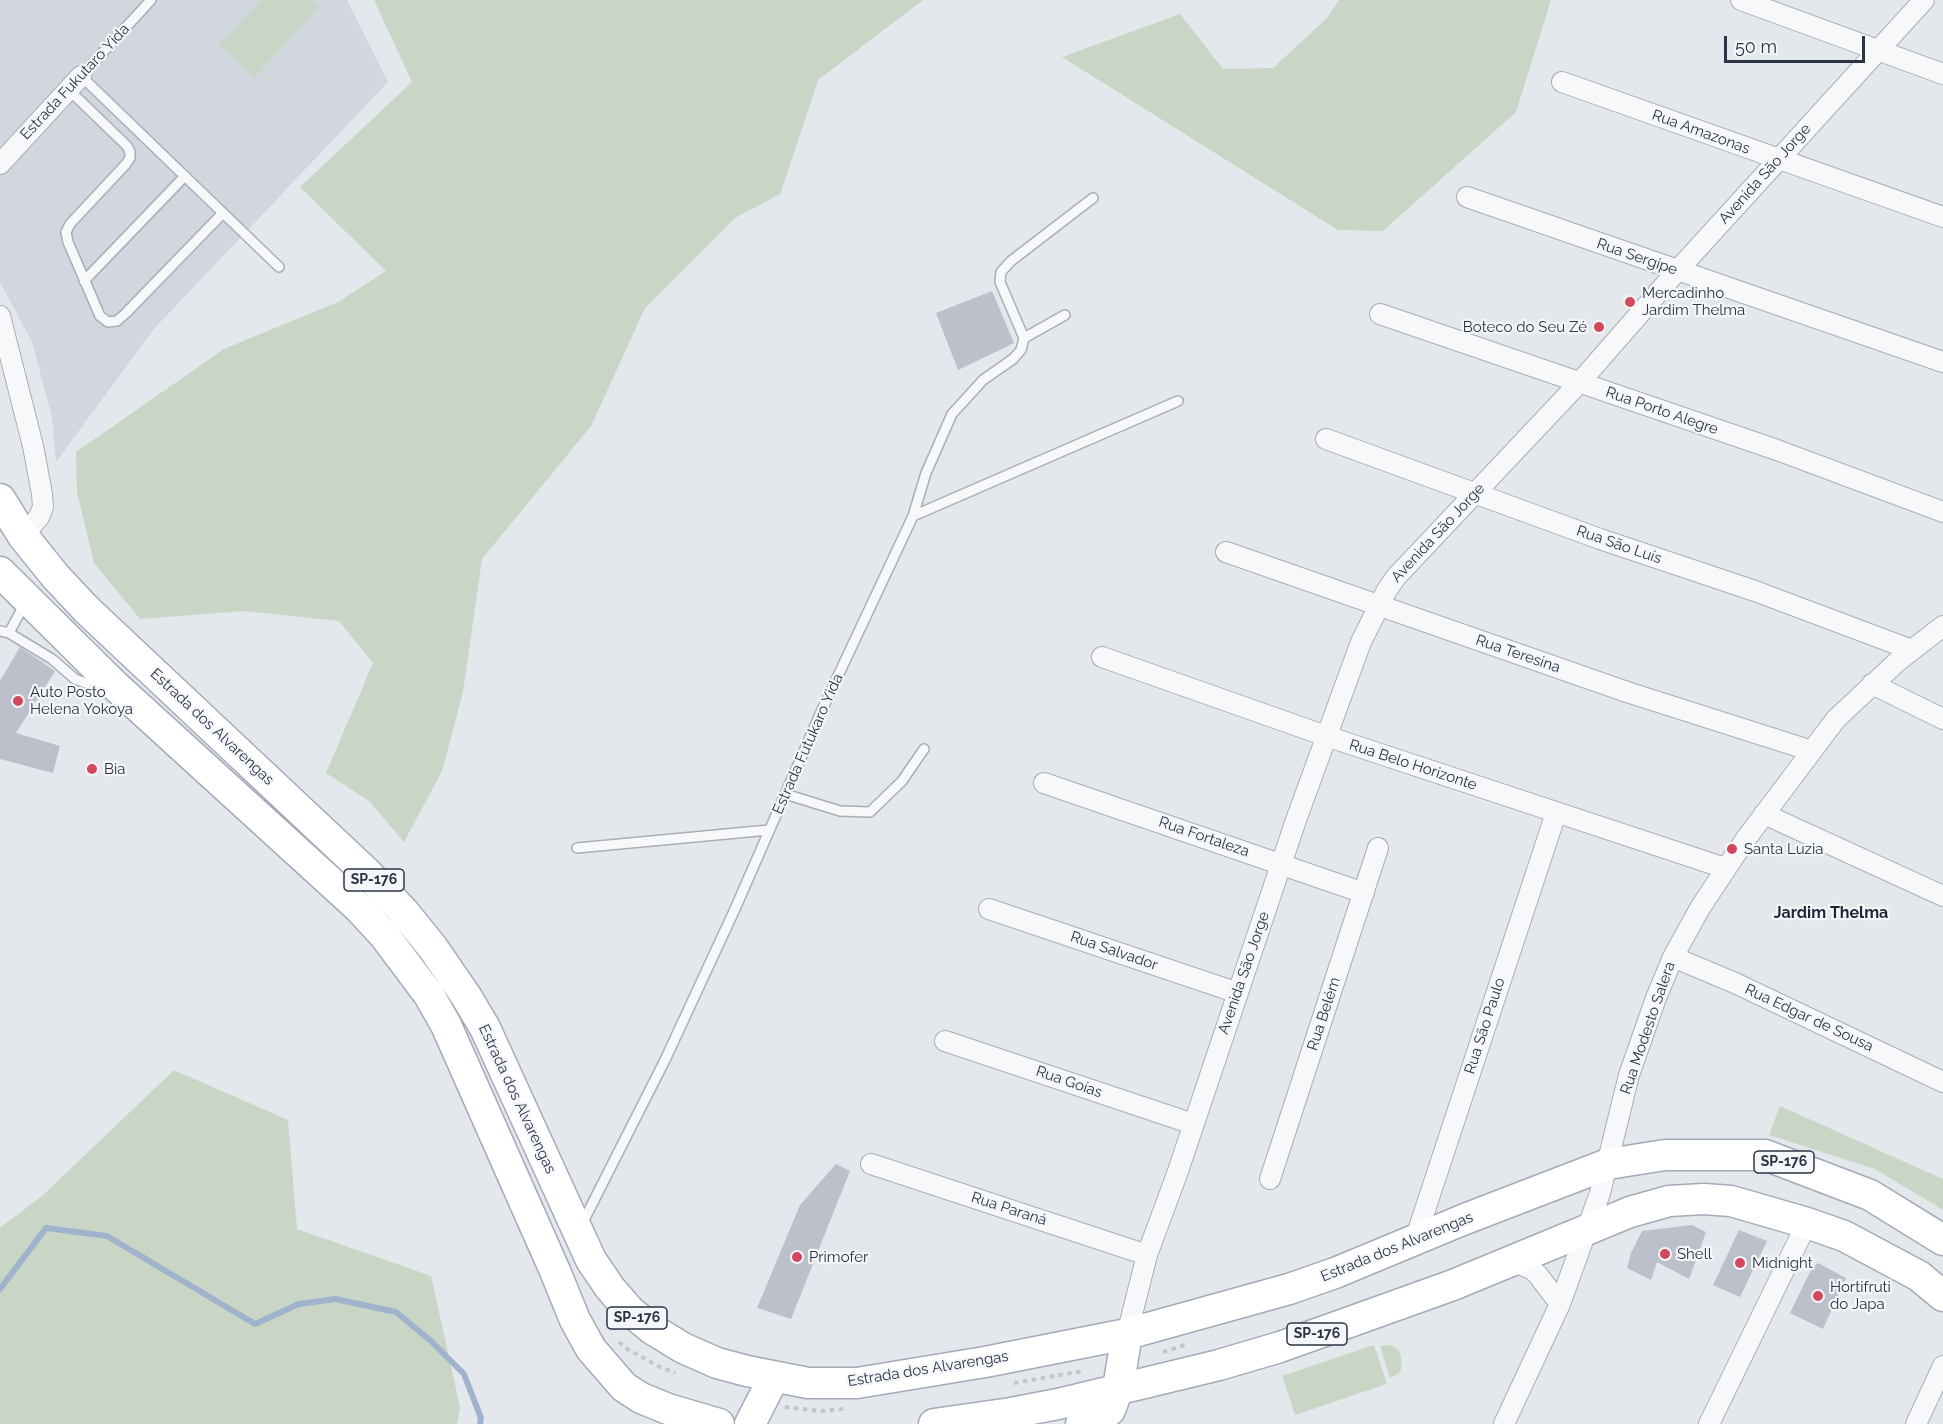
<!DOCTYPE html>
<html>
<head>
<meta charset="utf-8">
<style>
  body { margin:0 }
  #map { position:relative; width:1943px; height:1424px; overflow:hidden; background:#e4e7ec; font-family:Raleway,sans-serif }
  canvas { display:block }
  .scale { position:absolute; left:1724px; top:36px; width:141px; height:27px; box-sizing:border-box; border:3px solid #2b3445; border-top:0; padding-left:8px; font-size:18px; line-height:21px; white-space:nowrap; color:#2b3445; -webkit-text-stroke:4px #f4f6f9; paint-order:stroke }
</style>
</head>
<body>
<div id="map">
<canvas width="1943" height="1424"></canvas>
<div class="scale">50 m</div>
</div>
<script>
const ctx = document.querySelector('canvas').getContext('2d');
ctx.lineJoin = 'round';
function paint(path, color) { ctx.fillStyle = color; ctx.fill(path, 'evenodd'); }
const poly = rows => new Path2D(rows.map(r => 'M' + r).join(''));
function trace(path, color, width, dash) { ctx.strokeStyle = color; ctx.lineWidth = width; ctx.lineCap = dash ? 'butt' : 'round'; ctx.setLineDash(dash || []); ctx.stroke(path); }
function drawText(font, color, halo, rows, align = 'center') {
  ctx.font = font + ' Raleway,sans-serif'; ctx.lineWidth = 4.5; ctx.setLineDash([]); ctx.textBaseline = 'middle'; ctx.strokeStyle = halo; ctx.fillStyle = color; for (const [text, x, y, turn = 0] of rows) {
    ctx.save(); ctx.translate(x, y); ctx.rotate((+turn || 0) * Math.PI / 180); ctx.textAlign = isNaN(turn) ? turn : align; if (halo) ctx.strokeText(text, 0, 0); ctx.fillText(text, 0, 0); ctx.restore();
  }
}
const built = poly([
  [0,0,347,0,388,82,153,330,56,462,52,417,32,342,0,282]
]);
const green = poly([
  [261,0,312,0,319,6,255,77,219,45],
  [374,0,923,0,818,80,780,194,735,218,645,308,591,426,482,559,463,692,442,771,404,842,369,801,326,773,373,663,339,621,245,611,140,619,94,563,77,492,76,452,224,349,338,302,386,271,300,187,412,82],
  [1339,0,1551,0,1516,112,1383,231,1338,230,1062,57,1180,14,1223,69,1273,68,1327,18],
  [174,1070,288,1120,297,1229,431,1276,460,1407,457,1424,0,1424,0,1228,42,1196],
  [1780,1106,1943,1179,1943,1210,1875,1169,1769,1135],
  [1374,1345,1387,1384,1295,1415,1282,1376],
  [1392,1345,1400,1352,1402,1367,1399,1373,1390,1378,1380,1346]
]);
const stream = poly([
  [0,1289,46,1228,107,1236,255,1324,299,1304,335,1299,396,1312,431,1341,464,1374,481,1418,480,1424]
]);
const building = poly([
  [992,291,1014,343,958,370,936,313],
  [20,647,55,671,16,733,60,746,53,773,0,759,0,681],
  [836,1164,850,1171,791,1319,757,1308,800,1205],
  [1692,1225,1706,1232,1689,1279,1657,1262,1651,1280,1627,1268,1631,1253,1642,1231],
  [1739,1230,1767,1241,1740,1297,1713,1285],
  [1818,1263,1846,1278,1823,1329,1790,1313,1812,1268]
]);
const path = poly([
  [619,1342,627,1349,658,1366,675,1373],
  [1163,1352,1188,1344],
  [1014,1383,1083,1371],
  [785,1407,820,1411,843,1409]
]);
const lane = poly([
  [151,0,81,76,279,267],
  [68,89,127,146,130,152,130,158,126,164,70,224,66,232,68,242,100,316,108,322,117,321,126,313,223,213],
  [84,281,185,176],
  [1024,338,1065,315],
  [913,516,926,473,952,414,983,380,1013,359,1021,350,1024,338,1000,282,1001,272,1011,261,1093,198],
  [0,631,9,633,52,659,75,679,94,686,105,682],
  [9,633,25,603],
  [785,794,840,811,870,812,902,781,924,749],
  [577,848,769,830],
  [582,1224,665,1060,735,909,822,710,913,516,1178,401]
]);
const street = poly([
  [1741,0,1943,74],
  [1562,82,1943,217],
  [0,164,81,76],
  [1467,197,1943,362],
  [1380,314,1777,450,1943,512],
  [0,316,33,446,42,494,43,507,39,517,23,536],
  [1326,439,1600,539,1755,591,1912,650],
  [1226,552,1627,692,1812,751],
  [1102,657,1326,736,1725,868],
  [1872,684,1943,719],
  [1044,783,1364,893],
  [1764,814,1943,896],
  [989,909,1238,993],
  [1673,957,1735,983,1943,1082],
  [945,1041,1193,1124],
  [871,1164,1147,1255],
  [1270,1179,1378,848],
  [1415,1240,1556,813],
  [1512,1261,1531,1269,1538,1275,1560,1304],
  [1127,1334,1147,1255,1177,1174,1296,820,1361,642,1387,590,1396,577,1580,382,1677,271,1924,0],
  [1504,1424,1560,1304,1600,1193,1629,1075,1656,998,1673,957,1700,908,1745,840,1836,719,1898,661,1943,626],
  [1709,1424,1807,1223],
  [1916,1424,1943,1366]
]);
const primary = poly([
  [0,499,23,536,56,577,87,610,368,874,404,912,433,948,466,996,485,1028,591,1260,610,1288,630,1311,652,1329,683,1348,717,1363,747,1371,808,1383,857,1383,985,1362,1127,1334,1289,1289,1335,1273,1465,1219,1608,1164,1665,1155,1765,1155,1870,1195,1943,1240],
  [0,572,110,681,359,908,384,935,429,995,446,1025,555,1271,575,1320,591,1349,624,1387,641,1398,668,1409,719,1424],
  [750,1424,774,1377],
  [934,1424,1011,1413,1058,1404,1219,1365,1280,1347,1453,1285,1630,1212,1669,1201,1704,1199,1731,1201,1807,1223,1844,1236,1919,1276,1943,1296],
  [1081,1424,1095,1422,1110,1410,1118,1388,1127,1334]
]);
const markers = [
  [1630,302,6,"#d1495b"],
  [1599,327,6,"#d1495b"],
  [18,701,6,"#d1495b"],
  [92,769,6,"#d1495b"],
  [1732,849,6,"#d1495b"],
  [1665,1254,6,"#d1495b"],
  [797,1257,6,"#d1495b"],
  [1740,1263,6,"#d1495b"],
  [1818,1296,6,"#d1495b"]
];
const shields = [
  [374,880,60],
  [1784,1162,60],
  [637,1318,60],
  [1317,1334,60]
];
const shieldNames = [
  ["SP-176",374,880],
  ["SP-176",1784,1162],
  ["SP-176",637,1318],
  ["SP-176",1317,1334]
];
const streetNames = [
  ["Estrada Fukutaro Yida",75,82,-47],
  ["Rua Amazonas",1701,132,20],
  ["Avenida São Jorge",1765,174,-48],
  ["Rua Sergipe",1637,257,19],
  ["Rua Porto Alegre",1662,411,19],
  ["Avenida São Jorge",1438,533,-47],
  ["Rua São Luís",1619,545,19],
  ["Rua Teresina",1518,654,19],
  ["Estrada dos Alvarengas",212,727,43],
  ["Estrada Futukaro Yida",808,744,-66],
  ["Rua Belo Horizonte",1413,765,18],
  ["Rua Fortaleza",1204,837,19],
  ["Rua Salvador",1114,951,19],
  ["Avenida São Jorge",1244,973,-71],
  ["Rua Belém",1324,1014,-72],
  ["Rua Edgar de Sousa",1809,1018,25],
  ["Rua São Paulo",1485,1026,-72],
  ["Rua Modesto Salera",1648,1028,-71],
  ["Rua Goías",1069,1082,19],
  ["Estrada dos Alvarengas",517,1099,65],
  ["Rua Paraná",1009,1209,18],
  ["Estrada dos Alvarengas",1397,1247,-22],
  ["Estrada dos Alvarengas",928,1369,-9]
];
const poiNames = [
  ["Mercadinho",1642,293],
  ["Jardim Thelma",1642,310],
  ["Boteco do Seu Zé",1587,327,"right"],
  ["Auto Posto",30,692],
  ["Helena Yokoya",30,709],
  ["Bia",104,769],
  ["Santa Luzia",1744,849],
  ["Shell",1677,1254],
  ["Primofer",809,1257],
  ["Midnight",1752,1263],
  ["Hortifruti",1830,1287],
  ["do Japa",1830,1304]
];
const neighbourhoodNames = [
  ["Jardim Thelma",1831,913]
];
paint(built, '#d2d6de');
paint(green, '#c9d6c5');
trace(stream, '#9fb4cc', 6);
paint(building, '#bbc0ca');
trace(lane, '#a9aeb7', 12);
trace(street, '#a9aeb7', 22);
trace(primary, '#a3abb8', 33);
trace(path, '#c2c5cb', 4, [4.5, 4.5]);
trace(lane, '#f7f8fa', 9);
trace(street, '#f7f8fa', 20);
trace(primary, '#fff', 30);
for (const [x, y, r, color] of markers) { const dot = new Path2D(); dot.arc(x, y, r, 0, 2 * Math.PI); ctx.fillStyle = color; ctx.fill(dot); trace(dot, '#f4f6f9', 2); }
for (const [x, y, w] of shields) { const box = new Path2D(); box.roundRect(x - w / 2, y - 11, w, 22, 4.5); ctx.fillStyle = '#f4f6f9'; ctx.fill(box); trace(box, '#2b3445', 1.5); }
drawText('bold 14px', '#2b3445', null, shieldNames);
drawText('15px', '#2b3445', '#f4f6f9', streetNames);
drawText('15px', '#2b3445', '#f4f6f9', poiNames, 'left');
drawText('bold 16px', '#1d2536', '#f4f6f9', neighbourhoodNames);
</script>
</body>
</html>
